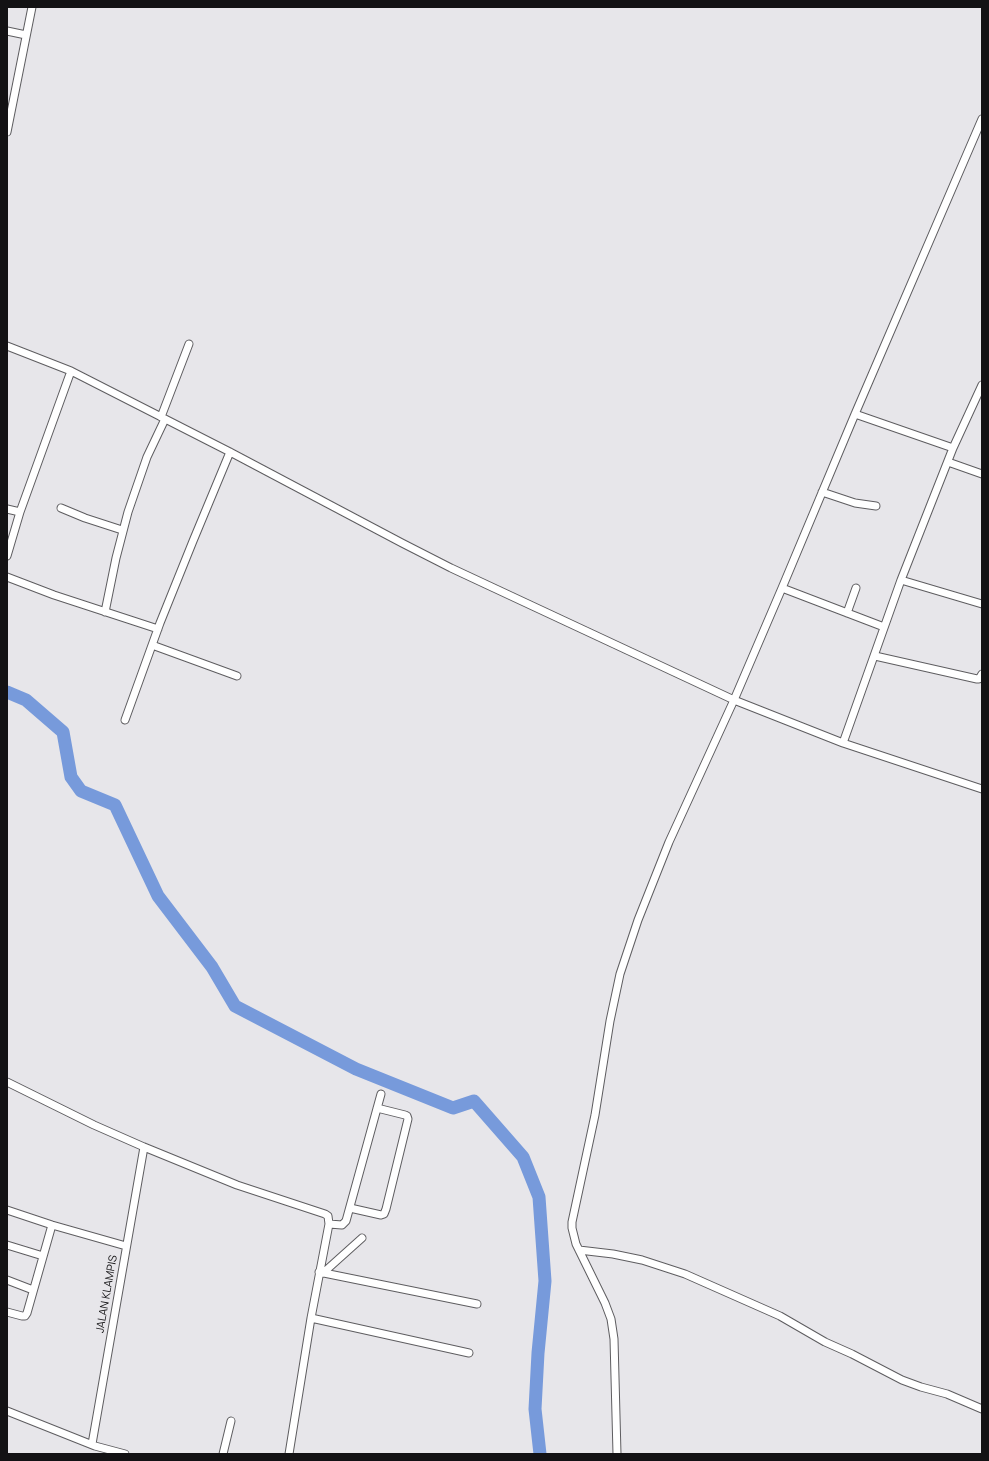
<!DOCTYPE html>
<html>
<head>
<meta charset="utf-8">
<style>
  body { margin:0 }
  #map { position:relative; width:989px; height:1461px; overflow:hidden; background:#e7e6ea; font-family:Manrope,sans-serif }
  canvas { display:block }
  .frame { position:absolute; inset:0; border:8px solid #131214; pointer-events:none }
</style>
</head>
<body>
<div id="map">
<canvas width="989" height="1461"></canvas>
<div class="frame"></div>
</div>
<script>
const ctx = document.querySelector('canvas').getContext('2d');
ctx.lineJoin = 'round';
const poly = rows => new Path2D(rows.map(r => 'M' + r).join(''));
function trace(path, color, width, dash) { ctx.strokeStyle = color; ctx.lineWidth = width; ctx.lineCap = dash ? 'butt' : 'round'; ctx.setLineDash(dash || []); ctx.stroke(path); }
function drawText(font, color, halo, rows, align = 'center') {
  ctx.font = font + ' Manrope,sans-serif'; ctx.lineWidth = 3; ctx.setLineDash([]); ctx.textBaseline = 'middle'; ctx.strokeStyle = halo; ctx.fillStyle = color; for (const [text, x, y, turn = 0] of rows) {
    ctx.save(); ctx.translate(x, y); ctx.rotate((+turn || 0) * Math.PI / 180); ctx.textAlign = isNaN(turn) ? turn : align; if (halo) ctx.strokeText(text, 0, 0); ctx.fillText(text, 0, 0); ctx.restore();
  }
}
const river = poly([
  [7,692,26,700,63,732,71,777,81,791,115,805,158,896,212,967,235,1006,356,1069,453,1108,474,1101,523,1157,539,1197,545,1281,538,1353,535,1409,540,1454]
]);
const minor = poly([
  [7,31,26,35],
  [7,132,32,7],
  [7,346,71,371,230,452,402,543,451,568,734,700,843,743,982,789],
  [855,414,953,448],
  [161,417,189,344],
  [948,462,982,474],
  [822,492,855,503,876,506],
  [61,508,85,518,122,530],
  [7,509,20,512],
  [7,556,20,512,71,371],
  [7,577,54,595,158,629],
  [901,580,982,604],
  [782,588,884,627],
  [105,612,116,558,128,512,147,457,165,419],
  [847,613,856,588],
  [152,645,237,676],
  [875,656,977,679,979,679,982,674],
  [125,720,160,623,193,541,230,452],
  [843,743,901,580,953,448,982,385],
  [7,1082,94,1125,144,1147,237,1185,325,1214,328,1216,329,1224,311,1318,289,1454],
  [350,1208,381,1215,384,1214,386,1209,408,1119,407,1116,405,1115,377,1108],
  [7,1210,52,1225,126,1246],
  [329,1224,342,1225,346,1221,381,1094],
  [7,1245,43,1256],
  [579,1250,613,1254,642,1260,685,1274,780,1316,825,1342,852,1354,902,1380,921,1387,947,1394,982,1409],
  [319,1272,477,1304],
  [323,1273,362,1238],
  [7,1280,33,1290],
  [7,1312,22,1316,25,1316,27,1313,52,1225],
  [311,1318,469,1353],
  [7,1411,95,1446,125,1454],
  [92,1444,144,1147],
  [223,1454,231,1421],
  [617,1454,614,1339,611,1319,605,1303,576,1244,572,1228,572,1222,595,1115,610,1021,620,974,638,920,669,842,734,700,782,588,855,414,982,119]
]);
const streetNames = [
  ["JALAN KLAMPIS",107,1294,-80]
];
trace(river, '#779adb', 13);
trace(minor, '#5e5d60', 9);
trace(minor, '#fff', 7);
drawText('11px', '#131214', '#e7e6ea', streetNames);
</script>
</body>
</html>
